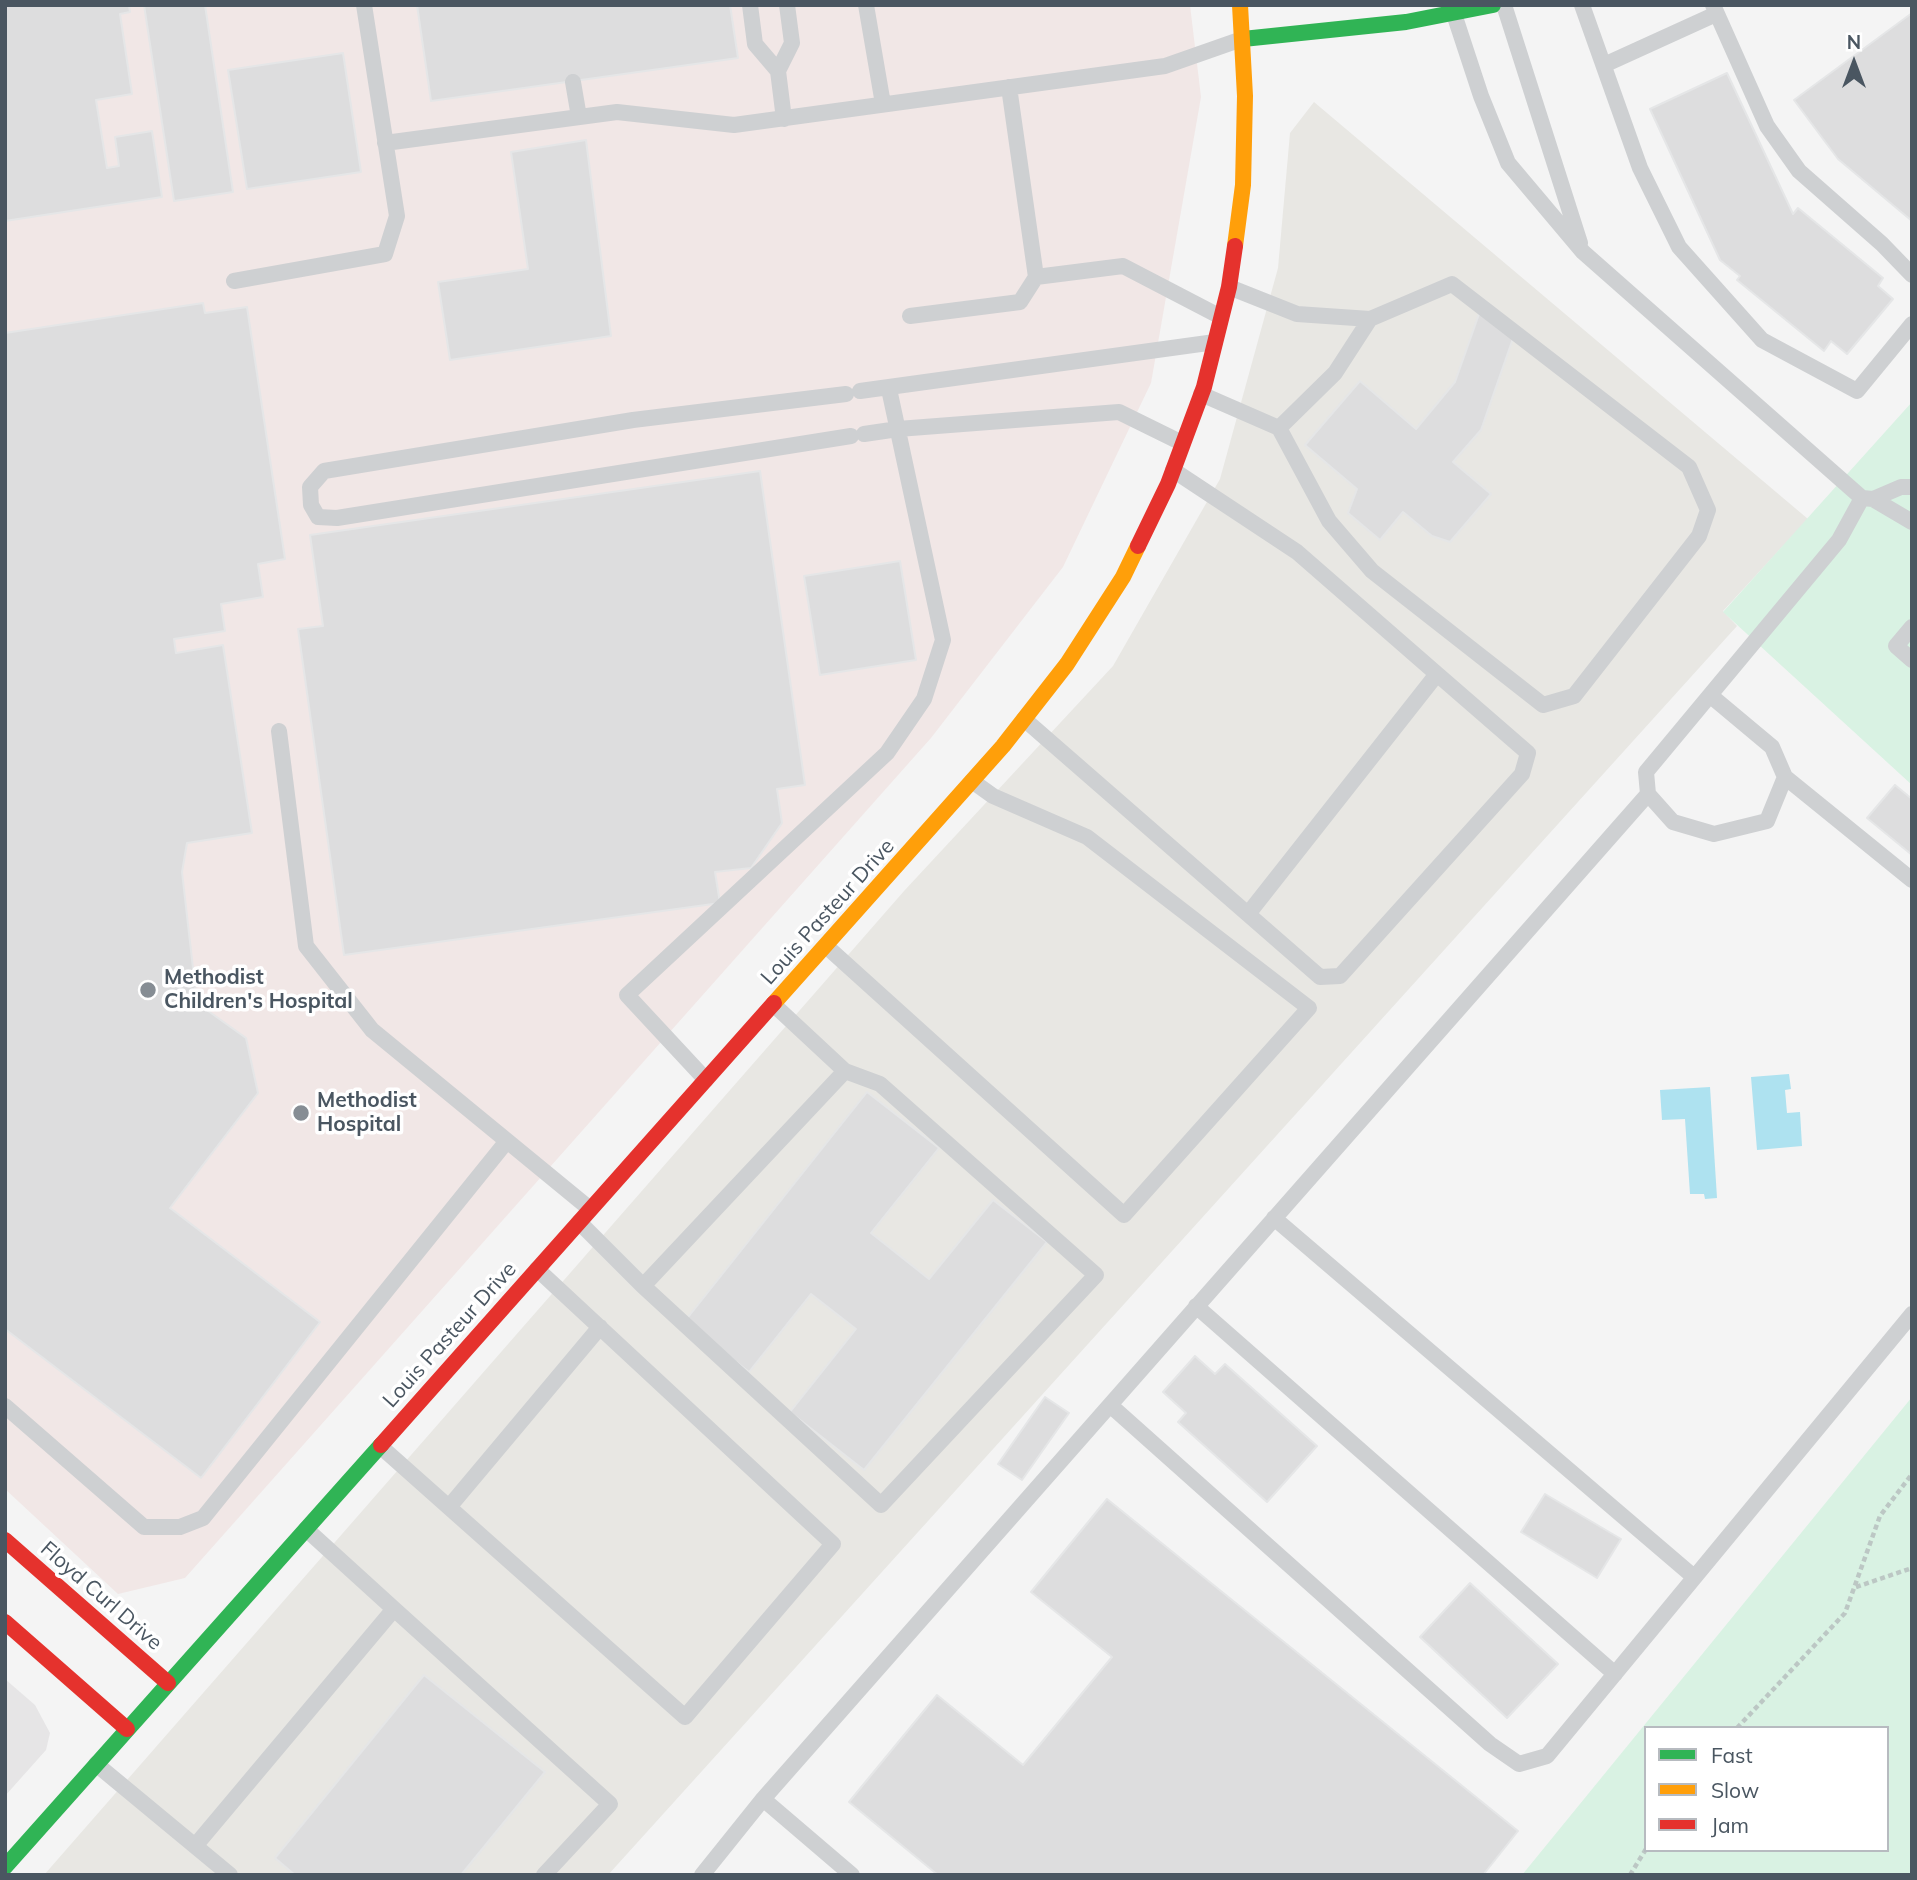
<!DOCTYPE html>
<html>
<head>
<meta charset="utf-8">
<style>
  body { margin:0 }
  #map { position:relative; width:1917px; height:1880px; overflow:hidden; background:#f4f4f4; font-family:Mulish,sans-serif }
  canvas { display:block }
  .frame { position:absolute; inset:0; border:7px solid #4a5661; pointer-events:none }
  .legend { position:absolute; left:1644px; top:1726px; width:245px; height:126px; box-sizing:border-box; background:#fff; border:2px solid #b7bbc0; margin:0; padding:9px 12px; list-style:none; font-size:21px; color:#4a5661 }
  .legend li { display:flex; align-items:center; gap:14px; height:35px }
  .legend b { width:35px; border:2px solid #b7bbc0 }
  .north { position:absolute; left:1819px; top:28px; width:70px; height:70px; -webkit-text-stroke:5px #fff; paint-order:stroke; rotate:0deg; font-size:19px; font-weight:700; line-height:28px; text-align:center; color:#4a5661 }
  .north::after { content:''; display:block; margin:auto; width:24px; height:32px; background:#4a5661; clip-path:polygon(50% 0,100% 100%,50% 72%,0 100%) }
</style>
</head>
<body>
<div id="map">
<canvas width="1917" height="1880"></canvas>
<div class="frame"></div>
<ul class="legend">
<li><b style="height:9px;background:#30b455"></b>Fast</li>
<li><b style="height:9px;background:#ff9f0a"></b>Slow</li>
<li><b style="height:9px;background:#e5322d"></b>Jam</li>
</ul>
<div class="north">N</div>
</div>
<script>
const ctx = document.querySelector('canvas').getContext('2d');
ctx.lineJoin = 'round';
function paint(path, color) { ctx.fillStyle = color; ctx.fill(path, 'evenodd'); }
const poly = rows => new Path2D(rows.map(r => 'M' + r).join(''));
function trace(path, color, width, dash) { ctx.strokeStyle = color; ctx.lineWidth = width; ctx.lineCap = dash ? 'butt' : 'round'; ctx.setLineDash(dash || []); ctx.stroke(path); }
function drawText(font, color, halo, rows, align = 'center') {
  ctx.font = font + ' Mulish,sans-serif'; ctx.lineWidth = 7; ctx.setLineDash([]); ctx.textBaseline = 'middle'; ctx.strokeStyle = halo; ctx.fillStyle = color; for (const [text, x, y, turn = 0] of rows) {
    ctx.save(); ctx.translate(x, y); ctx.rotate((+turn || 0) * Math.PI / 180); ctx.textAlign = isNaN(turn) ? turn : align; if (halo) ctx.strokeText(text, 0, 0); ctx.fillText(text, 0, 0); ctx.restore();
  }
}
const commercial = poly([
  [1314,102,1808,519,1723,611,1737,626,608,1875,44,1875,904,891,1113,666,1220,479,1278,268,1290,133]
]);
const education = poly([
  [5,1679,35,1705,50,1733,46,1750,5,1796]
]);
const medical = poly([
  [5,5,1190,5,1201,97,1151,383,1063,567,931,738,185,1578,118,1594,5,1489]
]);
const green = poly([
  [1912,402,1912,785,1723,612],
  [1912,1397,1912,1875,1522,1875],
  [1646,1728,1887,1728,1887,1850,1646,1850]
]);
const water = poly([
  [1789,1074,1791,1089,1785,1090,1787,1113,1800,1112,1802,1146,1757,1150,1751,1077],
  [1710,1087,1717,1198,1705,1199,1704,1194,1690,1194,1685,1119,1662,1120,1660,1090]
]);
const building = poly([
  [5,5,129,5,130,12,120,14,132,94,96,100,107,168,119,166,115,137,152,131,162,197,5,221,5,5],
  [144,5,205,5,233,192,174,201,144,5],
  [417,5,730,5,738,58,431,101,417,5],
  [1912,13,1912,221,1838,159,1794,100,1912,13],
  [343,53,361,172,247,189,228,70,343,53],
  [1727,73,1793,214,1798,208,1883,278,1878,286,1893,299,1847,354,1831,341,1824,351,1737,280,1740,276,1720,260,1650,109,1727,73],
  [586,140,611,336,450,360,438,282,528,269,511,152,586,140],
  [203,303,205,313,247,307,285,559,258,564,263,597,221,604,225,631,174,639,176,653,223,645,252,833,187,843,182,872,197,1003,246,1038,258,1093,170,1208,320,1322,201,1478,5,1329,5,333,203,303],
  [1479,314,1517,327,1481,430,1453,462,1491,494,1450,542,1432,536,1403,512,1380,540,1348,513,1357,489,1305,445,1360,381,1416,429,1455,382,1479,314],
  [760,471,805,785,777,789,782,823,751,868,715,872,720,903,344,955,298,629,323,626,310,535,760,471],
  [900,561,916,660,820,675,804,576,900,561],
  [1895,785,1912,799,1912,855,1867,818,1895,785],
  [867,1092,939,1148,871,1233,929,1279,993,1200,1047,1242,864,1470,790,1412,856,1329,811,1294,749,1372,685,1321,867,1092],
  [1195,1356,1215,1374,1225,1364,1317,1446,1267,1502,1178,1422,1186,1413,1163,1392,1195,1356],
  [1045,1397,1069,1413,1022,1480,998,1464,1045,1397],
  [1545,1494,1621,1539,1597,1578,1521,1532,1545,1494],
  [1107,1499,1518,1831,1483,1875,938,1875,849,1802,937,1695,1023,1765,1112,1657,1031,1592,1107,1499],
  [1470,1583,1558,1664,1507,1718,1420,1637,1470,1583],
  [424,1675,545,1772,461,1875,295,1875,275,1858,424,1675]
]);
const path = poly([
  [1856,1587,1912,1568],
  [1737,1728,1845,1613,1880,1516,1912,1474],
  [1630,1875,1646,1849]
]);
const lane = poly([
  [750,5,755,44,778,71],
  [866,5,883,104],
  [1504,5,1580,243],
  [1582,5,1640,168,1679,247,1762,340,1857,391,1912,324],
  [1713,5,1767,126,1799,171,1882,244,1912,275],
  [1454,14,1481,96,1508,163,1583,252,1862,498,1873,499,1912,522],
  [1604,65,1716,14],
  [573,82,579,117],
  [1009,87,1036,277,1123,266,1221,317],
  [784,119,778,71,792,43,787,5],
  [385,143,617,112,734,125,1165,66,1242,39],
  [234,281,385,254,397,216,364,5],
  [910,316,1020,302,1036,277],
  [860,391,1215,342],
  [846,394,633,420,324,471,310,487,311,505,318,517,337,518,851,436],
  [1201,394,1279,428,1329,521,1372,571,1543,705,1574,696,1699,536,1708,510,1689,467,1452,284,1370,319,1297,314,1229,287],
  [1279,428,1335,373,1370,319],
  [864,434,898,429,1119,412,1182,443],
  [1873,499,1901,487,1912,487],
  [1912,627,1896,646,1912,660],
  [1711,696,1772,747,1785,777,1767,821,1714,834,1673,822,1648,794,1646,772,1839,540,1862,498],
  [1024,719,1320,977,1340,976,1522,774,1528,753,1437,674,1297,552,1173,470],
  [279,731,306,946,372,1030,590,1209],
  [1785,777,1912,880],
  [1248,914,1437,674],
  [826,946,1124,1215,1309,1008,1087,837,993,796,972,781],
  [706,1080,627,995,887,753,924,699,943,640,889,389],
  [1274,1218,1694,1577],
  [579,1222,643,1286,845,1071,773,1004],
  [643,1286,881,1505,1096,1275,880,1084,845,1071],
  [1196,1306,1615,1674],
  [1110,1405,1490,1744,1519,1764,1547,1756,1912,1314],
  [5,1406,144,1527,180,1527,203,1518,507,1141],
  [380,1446,685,1717,833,1544,537,1269],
  [449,1507,600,1327],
  [394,1609,610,1804,544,1875],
  [96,1764,230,1875],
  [763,1799,852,1875],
  [195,1846,394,1609,306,1529],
  [702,1875,763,1799,1648,794]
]);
const fast = poly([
  [1243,39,1406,22,1493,5],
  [5,1867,381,1445]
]);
const slow = poly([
  [1235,246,1243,185,1245,96,1240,5],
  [774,1003,1003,746,1067,664,1123,577,1138,546]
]);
const jam = poly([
  [1138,546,1168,484,1204,387,1229,287,1235,246],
  [381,1445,774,1003],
  [5,1540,168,1683],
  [5,1622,127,1729]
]);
const markers = [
  [148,990,9,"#868d94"],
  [301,1113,9,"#868d94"]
];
const streetNames = [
  ["Louis Pasteur Drive",828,912,-48],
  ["Louis Pasteur Drive",450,1335,-48],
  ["Floyd Curl Drive",101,1596,41]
];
const poiNames = [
  ["Methodist",164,978],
  ["Children's Hospital",164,1002],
  ["Methodist",317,1101],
  ["Hospital",317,1125]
];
paint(commercial, '#e8e7e3');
paint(education, '#e6e5e6');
paint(medical, '#f1e7e6');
paint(green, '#d9f2e3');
paint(water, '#aee2f0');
paint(building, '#ddddde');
trace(building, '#e5e6e7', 2);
trace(path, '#bcc7c4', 4.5, [5, 3.5]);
trace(lane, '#ced0d2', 16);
trace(fast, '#30b455', 16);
trace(slow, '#ff9f0a', 16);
trace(jam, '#e5322d', 16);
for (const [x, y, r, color] of markers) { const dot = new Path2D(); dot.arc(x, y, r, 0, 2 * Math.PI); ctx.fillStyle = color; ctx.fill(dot); trace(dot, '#fff', 2.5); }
drawText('21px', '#4a5661', '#fff', streetNames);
drawText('bold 21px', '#4a5661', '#fff', poiNames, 'left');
</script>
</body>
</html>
